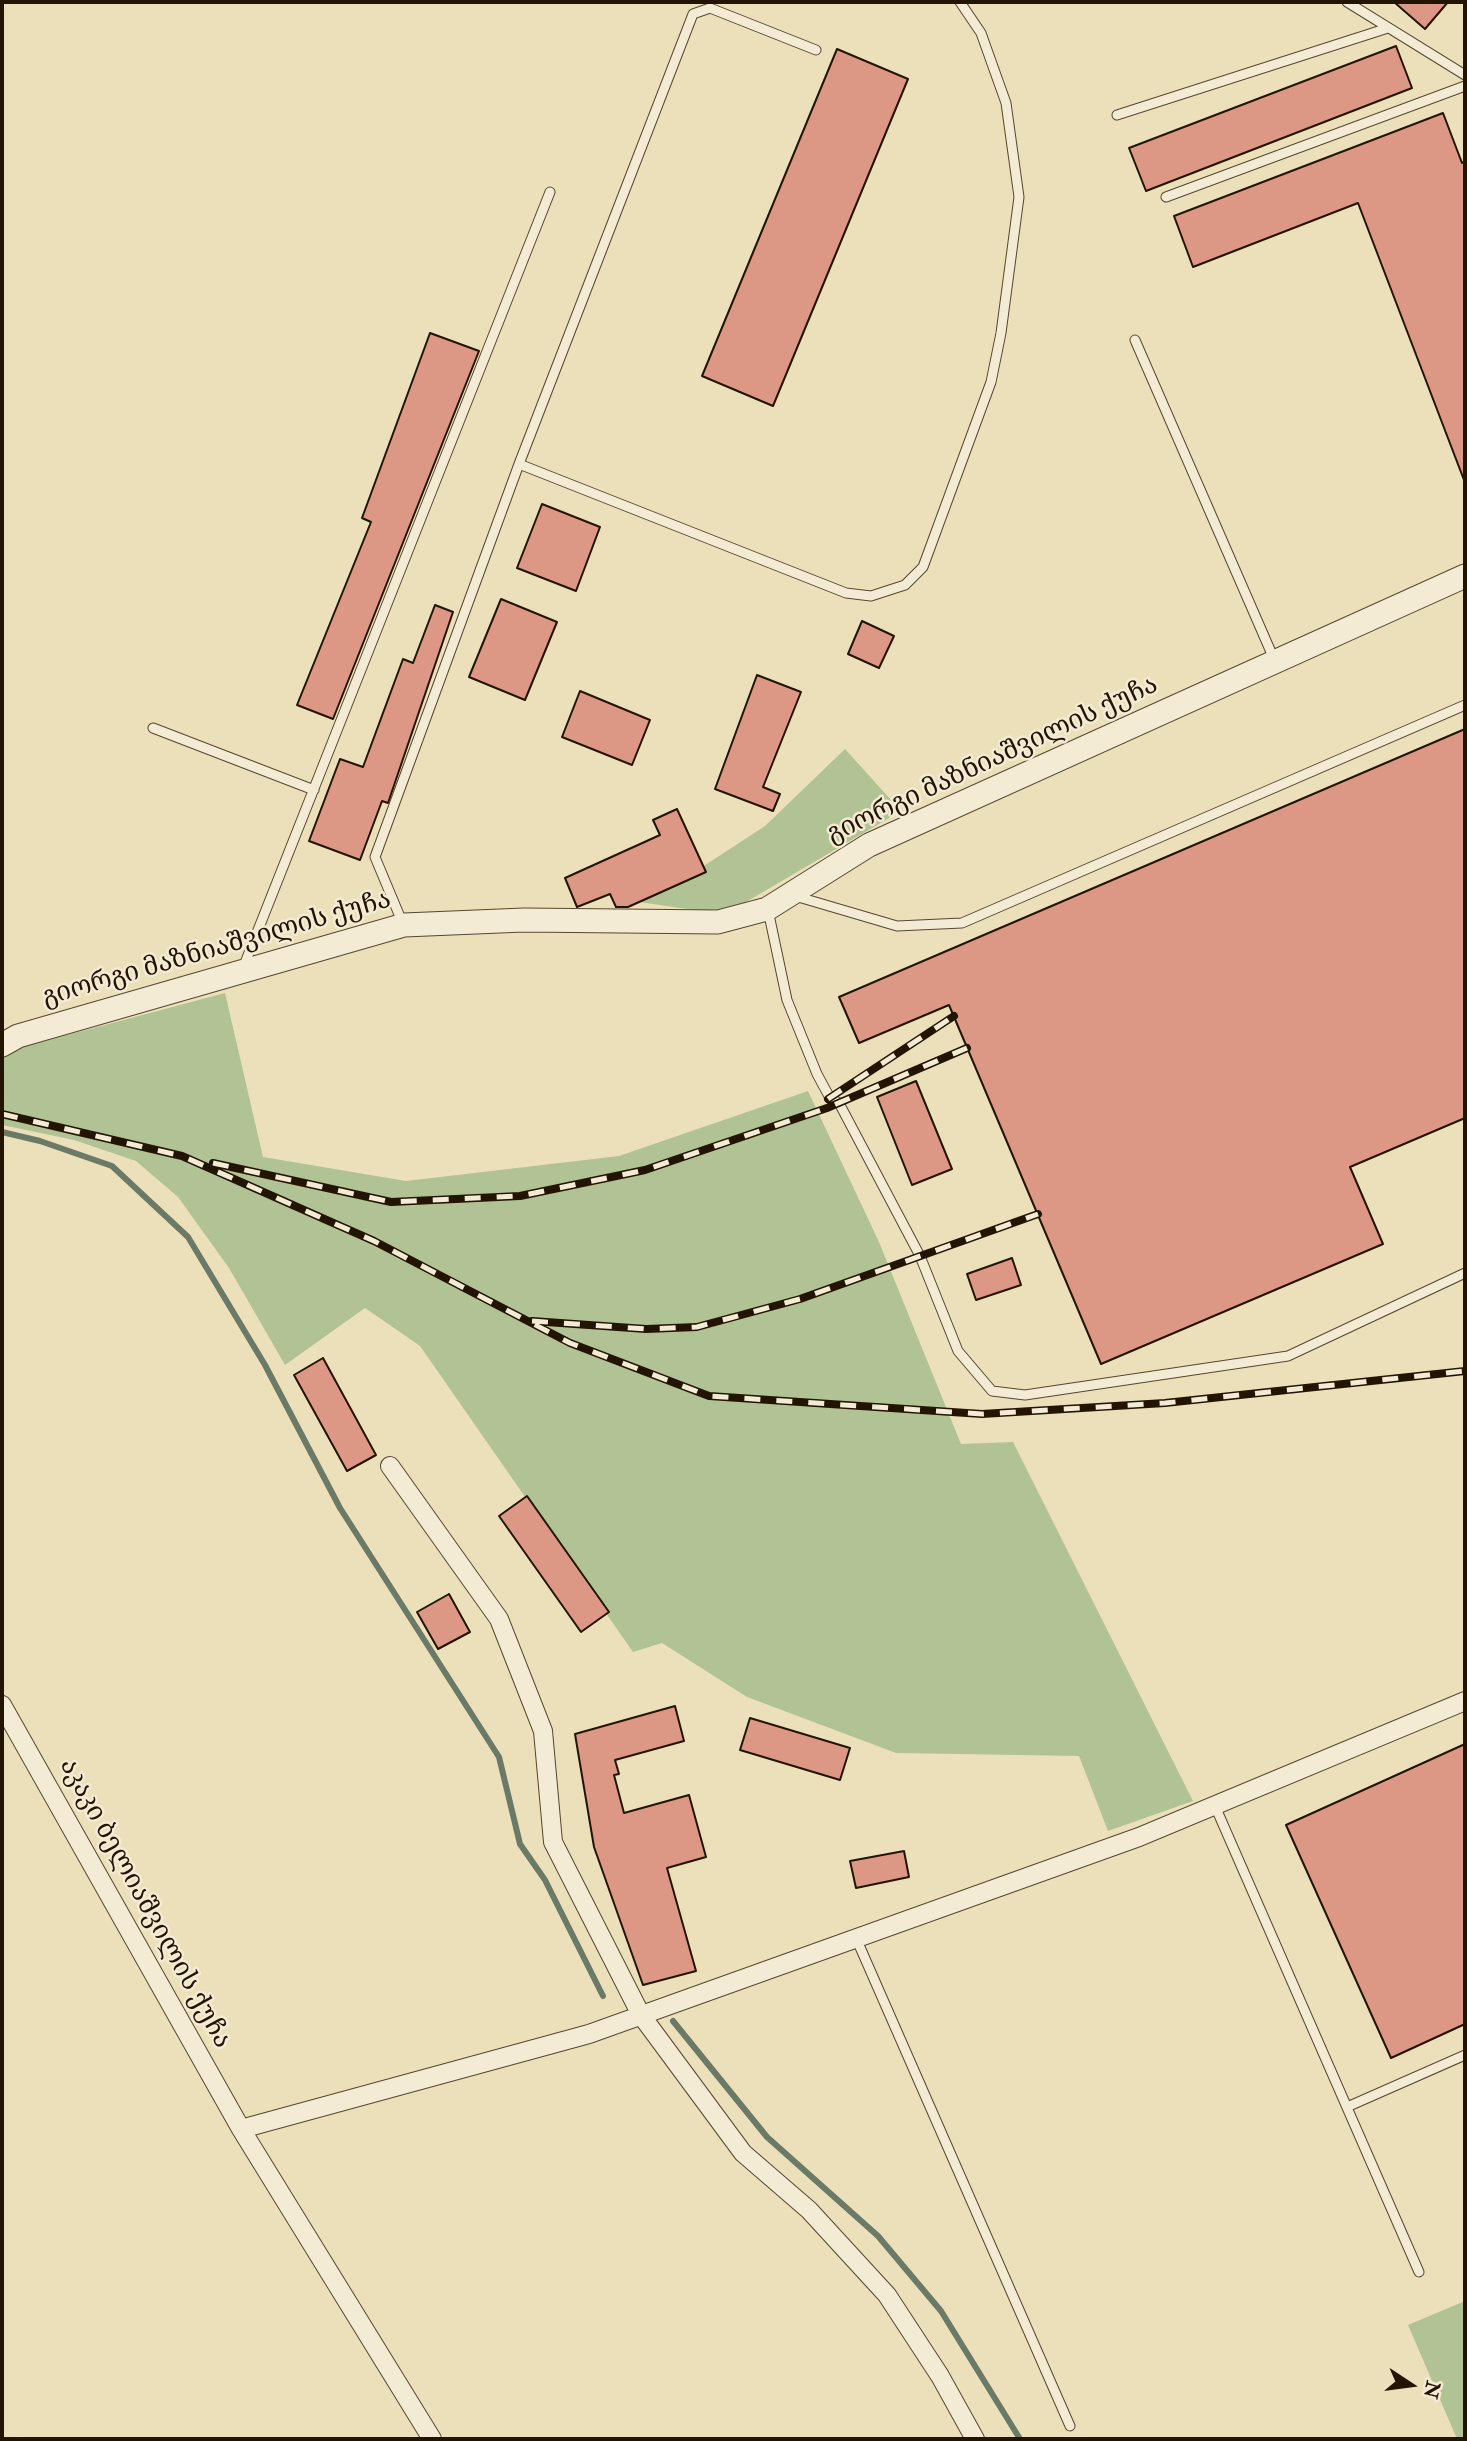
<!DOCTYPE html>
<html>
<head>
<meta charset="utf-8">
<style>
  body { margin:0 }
  #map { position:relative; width:1467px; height:2441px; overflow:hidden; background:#ece0bb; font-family:"IM FELL Double Pica",serif }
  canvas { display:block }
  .frame { position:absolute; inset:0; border:4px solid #231401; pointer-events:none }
  .north { position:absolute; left:1376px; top:2350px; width:70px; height:70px; -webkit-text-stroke:5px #f3ebd3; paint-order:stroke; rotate:103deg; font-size:19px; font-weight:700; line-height:28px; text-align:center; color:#231401 }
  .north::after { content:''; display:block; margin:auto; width:24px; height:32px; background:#231401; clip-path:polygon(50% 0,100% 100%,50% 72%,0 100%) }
</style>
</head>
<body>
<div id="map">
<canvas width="1467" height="2441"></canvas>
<div class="frame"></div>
<div class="north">N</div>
</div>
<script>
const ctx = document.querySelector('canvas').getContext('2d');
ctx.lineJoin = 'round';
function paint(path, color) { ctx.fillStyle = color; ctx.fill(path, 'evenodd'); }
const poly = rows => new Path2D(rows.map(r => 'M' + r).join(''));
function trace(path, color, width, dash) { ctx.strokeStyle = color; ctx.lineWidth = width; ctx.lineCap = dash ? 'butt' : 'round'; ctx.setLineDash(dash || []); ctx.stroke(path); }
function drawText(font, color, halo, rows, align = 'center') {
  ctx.font = font + ' "IM FELL Double Pica","Noto Serif Georgian",serif'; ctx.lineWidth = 5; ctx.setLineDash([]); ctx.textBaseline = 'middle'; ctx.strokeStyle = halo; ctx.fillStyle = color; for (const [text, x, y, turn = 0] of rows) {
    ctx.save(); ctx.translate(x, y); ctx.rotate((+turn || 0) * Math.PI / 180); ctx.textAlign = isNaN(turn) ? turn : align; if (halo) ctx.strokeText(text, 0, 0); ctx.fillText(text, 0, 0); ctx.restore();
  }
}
const green = poly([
  [845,749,901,811,746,902,708,912,611,898,667,890,765,826],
  [225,993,263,1157,406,1181,619,1156,808,1091,879,1242,961,1444,1013,1442,1193,1801,1108,1831,1079,1756,896,1753,747,1697,662,1643,633,1652,420,1346,365,1308,285,1365,229,1268,178,1197,136,1161,74,1140,2,1125,2,1058,22,1047],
  [1465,2301,1465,2439,1457,2439,1408,2325]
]);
const stream = poly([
  [2,1132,40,1141,112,1166,188,1237,265,1365,340,1508,499,1757,520,1844,545,1880,603,1996],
  [673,2021,767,2137,878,2236,941,2311,1020,2439]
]);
const building = poly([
  [1394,2,1448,2,1425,29,1394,2],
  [1396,46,1412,88,1146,191,1129,148,1396,46],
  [837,49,908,79,773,406,702,376,837,49],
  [1443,113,1462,163,1465,161,1464,480,1358,203,1193,267,1174,216,1443,113],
  [430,333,479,351,333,719,297,705,371,522,362,518,430,333],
  [542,504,600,527,576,591,517,568,542,504],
  [501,599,557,622,525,700,469,677,501,599],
  [435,605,453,612,388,803,382,801,360,860,309,841,340,759,363,767,403,659,413,663,435,605],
  [862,621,894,636,879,668,848,654,862,621],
  [757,675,801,692,763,787,780,794,773,811,715,789,757,675],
  [580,691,650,720,632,765,562,737,580,691],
  [1465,729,1465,1118,1350,1167,1383,1244,1101,1364,949,1005,859,1043,839,997,1465,729],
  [677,809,706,872,628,907,616,907,610,894,577,907,565,878,660,835,653,820,677,809],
  [916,1081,952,1169,912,1185,877,1097,916,1081],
  [1012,1258,1021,1285,976,1300,967,1274,1012,1258],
  [323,1358,376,1455,347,1471,294,1375,323,1358],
  [527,1496,609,1612,581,1632,499,1516,527,1496],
  [449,1594,470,1632,438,1649,417,1612,449,1594],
  [675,1706,684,1741,615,1760,619,1774,614,1775,624,1813,689,1795,706,1857,667,1868,696,1971,643,1985,594,1847,575,1734,675,1706],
  [750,1718,850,1748,840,1780,740,1750,750,1718],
  [1465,1744,1465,2024,1391,2058,1286,1825,1465,1744],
  [904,1851,909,1877,856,1888,850,1861,904,1851]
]);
const service = poly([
  [1347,2,1465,75],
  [1117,115,1388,28],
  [1166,197,1465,86],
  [1135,340,1274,659],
  [519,464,846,593,871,596,905,585,923,567,991,382,1001,333,1019,197,1006,103,981,33,960,2],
  [153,728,314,790],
  [795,896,897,926,962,923,1465,705],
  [768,910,787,1000,817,1074,830,1098,839,1103,920,1256,958,1351,992,1391,1025,1395,1288,1356,1465,1273],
  [403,924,375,857,519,464,693,14,710,8,816,50],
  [243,968,550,192],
  [1215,1806,1419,2272],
  [856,1938,1070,2426],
  [1347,2107,1465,2055]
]);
const minor = poly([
  [390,1466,499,1619,543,1731,553,1842,641,2015,743,2153,809,2210,887,2295,940,2376,975,2439],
  [2,1705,241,2129,432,2439],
  [241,2129,589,2034,1139,1837,1465,1701]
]);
const tertiary = poly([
  [2,1045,18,1036,404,925,524,920,718,922,767,909,869,845,1465,576]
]);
const rail = poly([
  [828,1099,954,1016],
  [2,1114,182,1156,374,1241,570,1343,709,1396,982,1414,1165,1403,1465,1371],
  [213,1163,391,1202,520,1196,645,1170,827,1108,967,1048],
  [532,1321,646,1329,697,1327,800,1299,1038,1214]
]);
const streetNames = [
  ["გიორგი მაზნიაშვილის ქუჩა",993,761,-25],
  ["გიორგი მაზნიაშვილის ქუჩა",217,950,-16],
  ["აკაკი ბელიაშვილის ქუჩა",144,1904,61]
];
paint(green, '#b1c395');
trace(stream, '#6a7a67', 6);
paint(building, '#dc9785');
trace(building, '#231401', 2);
trace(service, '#554730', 11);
trace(minor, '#554730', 20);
trace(tertiary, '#554730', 25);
trace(service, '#f3ebd3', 9);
trace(minor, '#f3ebd3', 18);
trace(tertiary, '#f3ebd3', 23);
trace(rail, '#231401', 8);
trace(rail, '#f3ebd3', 5, [16]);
drawText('26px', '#231401', '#f3ebd3', streetNames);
</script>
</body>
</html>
